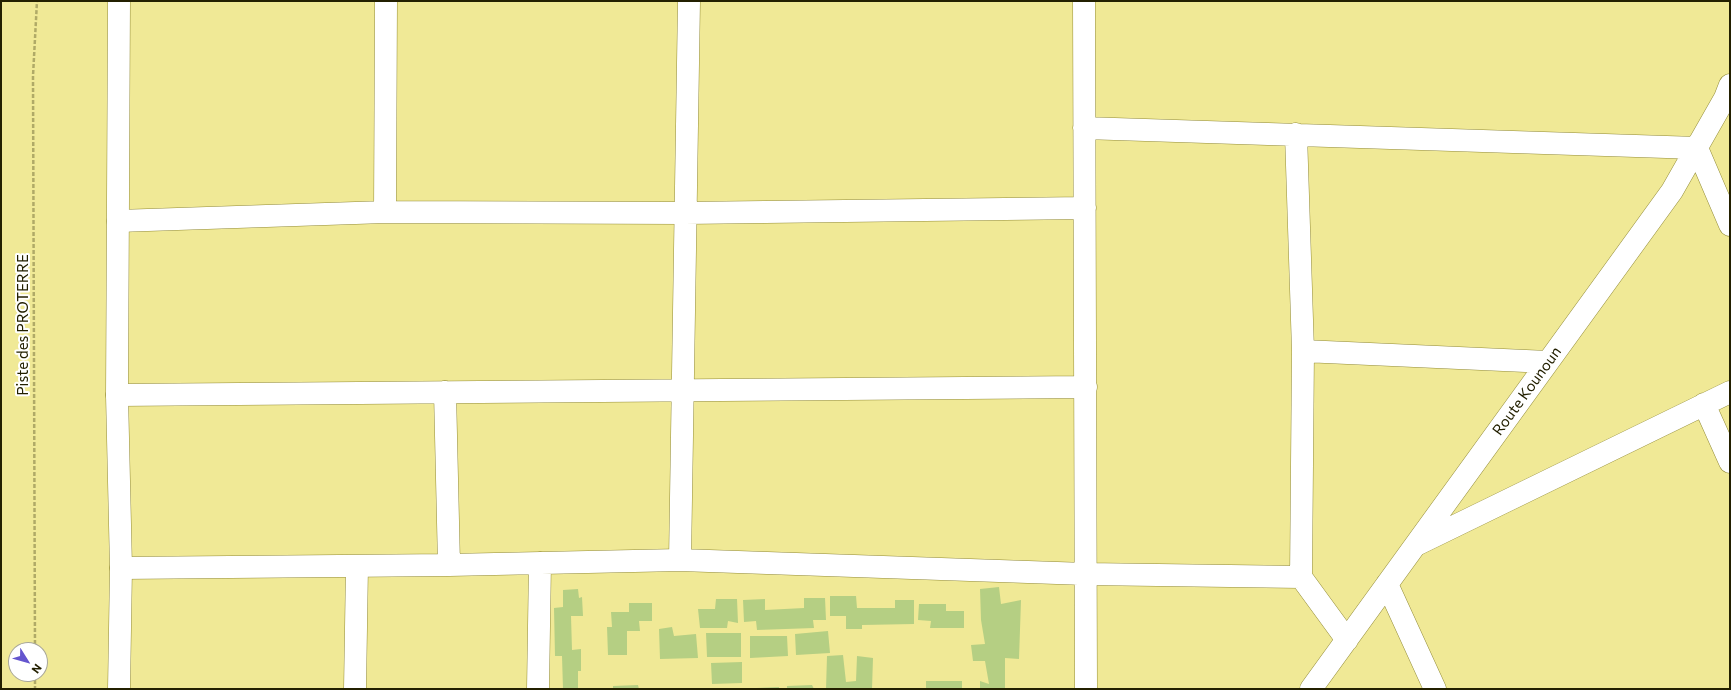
<!DOCTYPE html>
<html>
<head>
<meta charset="utf-8">
<style>
  body { margin:0 }
  #map { position:relative; width:1731px; height:690px; overflow:hidden; background:#f0e996; font-family:Commissioner,sans-serif }
  canvas { display:block }
  .frame { position:absolute; inset:0; border:2px solid #232000; pointer-events:none }
  .north { position:absolute; left:8px; top:642px; width:40px; height:40px; box-sizing:border-box; background:#fff; border:1px solid #a7a699; border-radius:50%; rotate:127deg; font-size:11px; font-weight:700; line-height:16px; text-align:center; color:#232000 }
  .north::after { content:''; display:block; margin:auto; width:14px; height:18px; background:#6455ce; clip-path:polygon(50% 0,100% 100%,50% 72%,0 100%) }
</style>
</head>
<body>
<div id="map">
<canvas width="1731" height="690"></canvas>
<div class="frame"></div>
<div class="north">N</div>
</div>
<script>
const ctx = document.querySelector('canvas').getContext('2d');
ctx.lineJoin = 'round';
function paint(path, color) { ctx.fillStyle = color; ctx.fill(path, 'evenodd'); }
const poly = rows => new Path2D(rows.map(r => 'M' + r).join(''));
function trace(path, color, width, dash) { ctx.strokeStyle = color; ctx.lineWidth = width; ctx.lineCap = dash ? 'butt' : 'round'; ctx.setLineDash(dash || []); ctx.stroke(path); }
function drawText(font, color, halo, rows, align = 'center') {
  ctx.font = font + ' Commissioner,sans-serif'; ctx.lineWidth = 4; ctx.setLineDash([]); ctx.textBaseline = 'middle'; ctx.strokeStyle = halo; ctx.fillStyle = color; for (const [text, x, y, turn = 0] of rows) {
    ctx.save(); ctx.translate(x, y); ctx.rotate((+turn || 0) * Math.PI / 180); ctx.textAlign = isNaN(turn) ? turn : align; if (halo) ctx.strokeText(text, 0, 0); ctx.fillText(text, 0, 0); ctx.restore();
  }
}
const building = poly([
  [999,587,1001,604,1021,600,1019,659,1005,658,1005,689,980,689,980,681,989,684,985,661,973,661,971,645,985,644,981,620,980,589],
  [578,589,579,598,582,597,583,616,571,616,572,650,581,649,581,671,578,671,578,689,563,689,562,656,555,656,554,608,563,607,563,590],
  [830,596,856,596,857,608,895,608,895,600,914,600,914,624,862,625,862,629,846,629,846,616,830,616],
  [804,598,825,598,826,620,813,620,814,628,757,630,756,621,744,622,743,600,765,599,765,610,804,608],
  [716,599,737,599,738,623,728,621,727,628,700,628,698,609,715,609],
  [629,603,652,603,652,621,639,621,640,631,627,631,627,655,608,655,607,627,612,627,611,612,629,612],
  [919,604,946,604,946,611,964,611,964,628,930,628,931,621,918,620],
  [672,627,674,636,696,634,698,658,660,659,659,629],
  [828,631,830,653,796,655,795,634],
  [706,633,741,633,741,657,707,657],
  [750,636,787,636,788,656,750,658],
  [843,655,846,682,856,681,857,656,873,658,872,689,826,689,827,656],
  [742,662,742,683,712,684,711,663],
  [926,681,962,681,962,689,926,689],
  [638,685,639,689,613,689,613,686],
  [812,685,814,689,787,689,787,686],
  [779,687,779,689,756,689,756,688]
]);
const path = poly([
  [35,650,33,76,37,1],
  [35,674,35,689]
]);
const street = poly([
  [1084,1,1086,689],
  [1084,128,1697,148,1730,225],
  [1296,134,1303,351,1301,577,1347,640],
  [385,212,386,1],
  [118,221,385,212,685,213,1085,208],
  [1303,351,1548,362],
  [445,392,449,565],
  [117,395,1086,387],
  [1704,404,1730,462],
  [1418,544,1730,392],
  [680,560,689,1],
  [121,568,449,565,680,560,1086,574,1301,577],
  [1387,584,1435,689],
  [355,689,357,566],
  [538,689,540,563],
  [1311,689,1672,191,1725,98,1730,85]
]);
const secondary = poly([
  [119,1,117,395,121,568,119,689]
]);
const streetNames = [
  ["Piste des PROTERRE",23,325,-90],
  ["Route Kounoun",1527,391,-54]
];
paint(building, '#b5cf83');
trace(street, '#938c39', 23);
trace(secondary, '#938c39', 23);
trace(path, '#b0aa67', 2.5, [4, 2]);
trace(street, '#fff', 22);
trace(secondary, '#fff', 22);
drawText('15px', '#232000', '#fff', streetNames);
</script>
</body>
</html>
